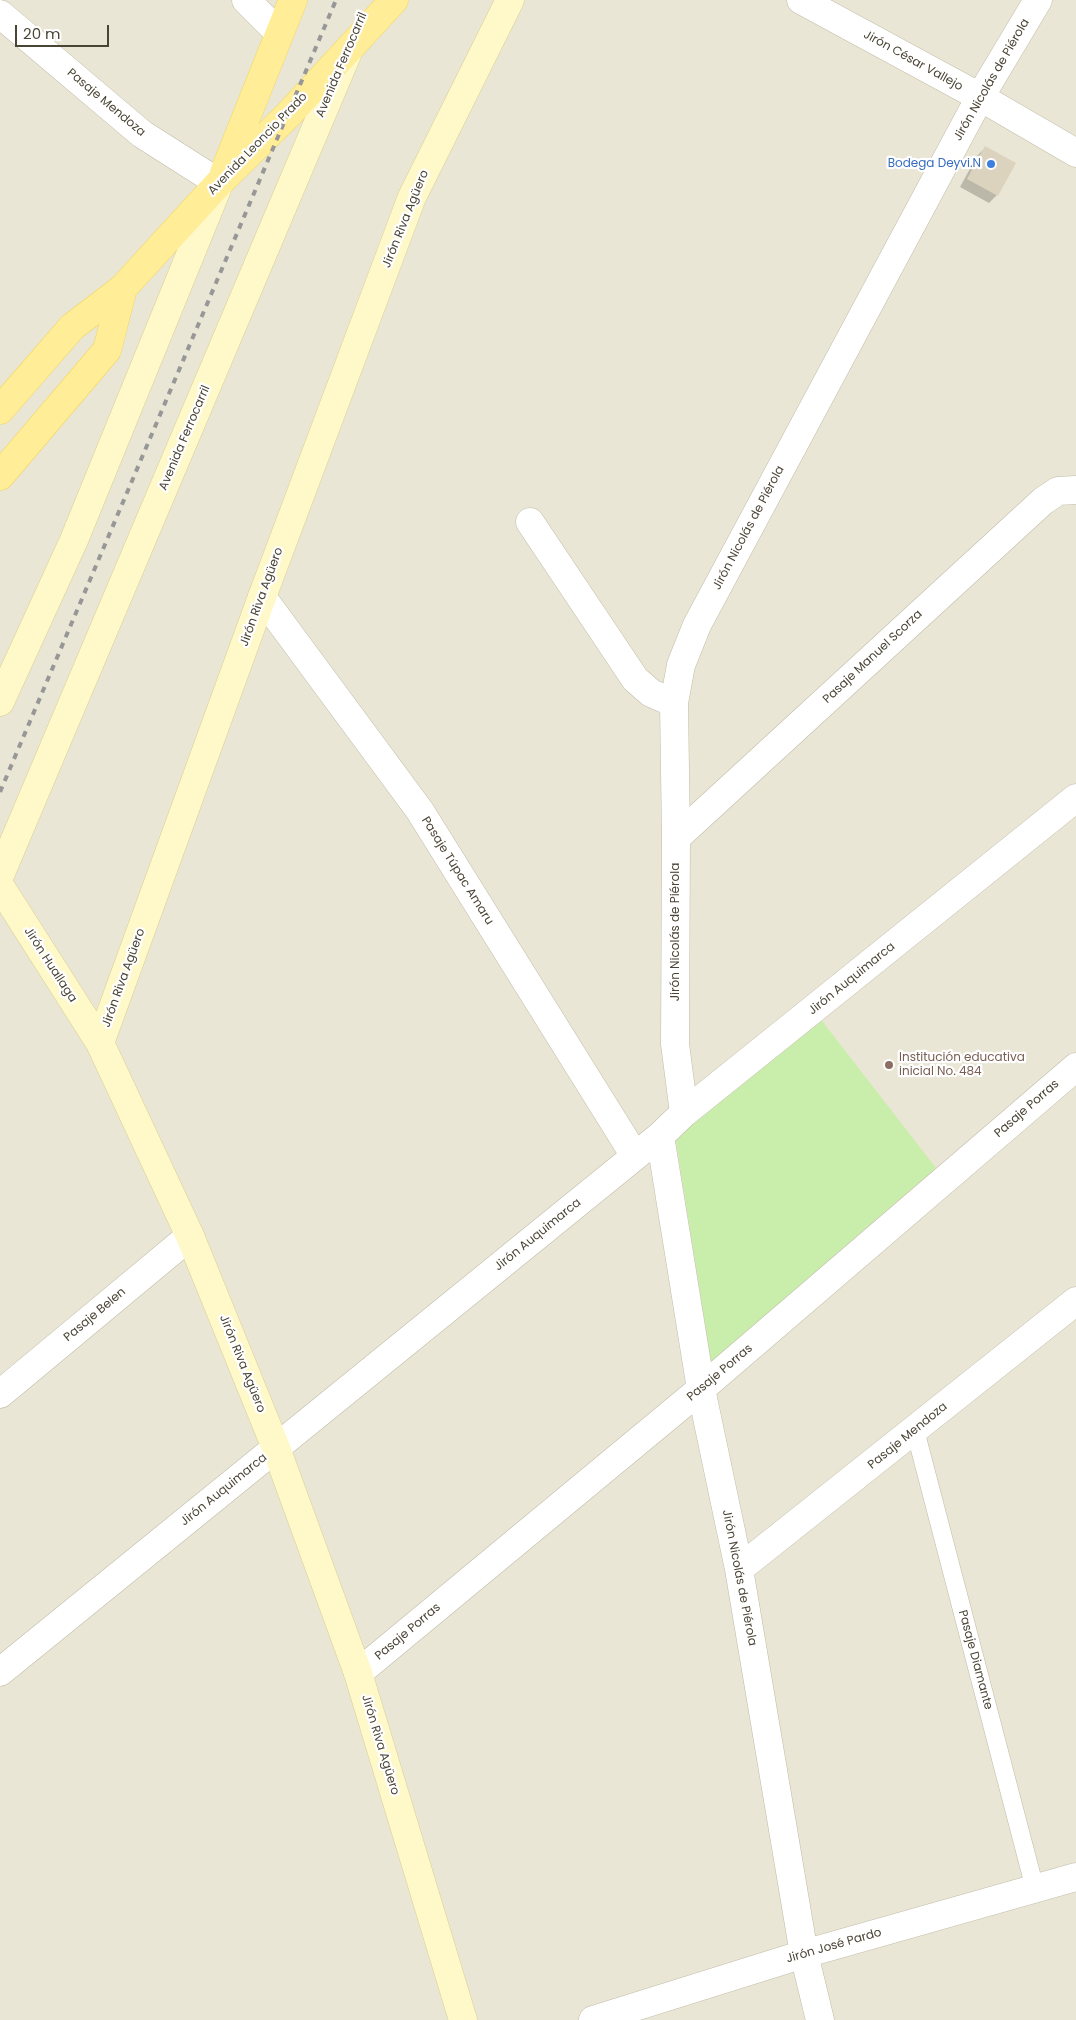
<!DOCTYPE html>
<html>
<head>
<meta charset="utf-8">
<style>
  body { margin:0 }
  #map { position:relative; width:1076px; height:2020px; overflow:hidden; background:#f5f3e7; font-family:Poppins,sans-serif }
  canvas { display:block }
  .scale { position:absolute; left:15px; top:25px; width:94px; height:22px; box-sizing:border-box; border:2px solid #4a4435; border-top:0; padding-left:6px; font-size:15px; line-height:18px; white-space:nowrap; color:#4a4435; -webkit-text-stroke:4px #fff; paint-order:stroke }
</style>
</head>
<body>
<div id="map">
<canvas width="1076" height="2020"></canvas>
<div class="scale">20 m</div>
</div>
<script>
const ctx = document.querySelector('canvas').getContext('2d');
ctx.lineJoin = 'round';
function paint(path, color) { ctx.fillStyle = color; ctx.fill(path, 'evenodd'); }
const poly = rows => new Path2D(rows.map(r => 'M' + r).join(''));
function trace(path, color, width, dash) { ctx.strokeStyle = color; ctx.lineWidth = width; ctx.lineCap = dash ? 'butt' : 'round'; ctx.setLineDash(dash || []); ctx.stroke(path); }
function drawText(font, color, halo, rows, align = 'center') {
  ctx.font = font + ' Poppins,sans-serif'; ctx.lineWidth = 4.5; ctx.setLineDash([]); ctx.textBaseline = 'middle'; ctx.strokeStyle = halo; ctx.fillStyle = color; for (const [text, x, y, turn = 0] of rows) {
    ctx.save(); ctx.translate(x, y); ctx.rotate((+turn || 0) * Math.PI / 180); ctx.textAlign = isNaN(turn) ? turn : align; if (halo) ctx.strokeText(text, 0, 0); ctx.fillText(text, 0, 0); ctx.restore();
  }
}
const residential = poly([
  [0,0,1076,0,1076,2020,0,2020]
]);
const green = poly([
  [819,1017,936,1168,711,1362,675,1135]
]);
const shadow = poly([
  [985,148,997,195,989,203,960,187,977,156]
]);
const building = poly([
  [985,146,1016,163,998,196,967,179]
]);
const lane = poly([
  [915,1430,1035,1889]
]);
const street = poly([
  [246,0,279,33],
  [801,0,980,97,1076,153],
  [0,14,142,134,219,183],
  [530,522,635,679,651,693,674,703],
  [262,597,420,811,635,1156],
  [676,838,1043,501,1058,491,1076,490],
  [684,1113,675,1044,676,838,674,703,681,665,697,625,980,97,1038,0],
  [660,1136,701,1389,739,1569,804,1954,820,2020],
  [0,1394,190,1236],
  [739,1569,1076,1301],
  [0,1672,660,1136,684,1113,1076,798],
  [358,1673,701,1389,1076,1067],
  [593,2020,804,1954,1076,1877]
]);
const secondary = poly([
  [0,702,74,540,219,184],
  [0,875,348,52],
  [0,886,100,1043,190,1236,276,1448,358,1673,463,2020],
  [100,1043,262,597,412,197,510,0]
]);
const primary = poly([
  [224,173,293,0],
  [0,410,72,327,123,288,219,183,288,115,394,0],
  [0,476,107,350,123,288]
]);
const rail = poly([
  [0,792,336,0]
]);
const markers = [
  [991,164,5,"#3f7fe0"],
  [889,1065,5,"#8d6e63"]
];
const streetNames = [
  ["Jirón César Vallejo",913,61,29],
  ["Avenida Ferrocarril",342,65,-67],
  ["Jirón Nicolás de Piérola",992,80,-60],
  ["Pasaje Mendoza",106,103,40],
  ["Avenida Leoncio Prado",258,144,-46],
  ["Jirón Riva Agüero",406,219,-68],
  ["Avenida Ferrocarril",185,438,-67],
  ["Jirón Nicolás de Piérola",749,528,-62],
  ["Jirón Riva Agüero",262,597,-70],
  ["Pasaje Manuel Scorza",873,657,-43],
  ["Pasaje Túpac Amaru",457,871,58],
  ["Jirón Nicolás de Piérola",676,932,-90],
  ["Jirón Huallaga",50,965,57],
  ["Jirón Riva Agüero",124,978,-70],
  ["Jirón Auquimarca",852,979,-39],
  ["Pasaje Porras",1027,1109,-41],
  ["Jirón Auquimarca",538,1235,-39],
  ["Pasaje Belen",95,1315,-40],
  ["Jirón Riva Agüero",242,1364,68],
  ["Pasaje Porras",720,1373,-40],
  ["Pasaje Mendoza",908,1436,-39],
  ["Jirón Auquimarca",224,1490,-39],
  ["Jirón Nicolás de Piérola",739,1578,79],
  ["Pasaje Porras",408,1632,-40],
  ["Pasaje Diamante",975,1660,75],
  ["Jirón Riva Agüero",380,1745,73],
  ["Jirón José Pardo",834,1946,-16]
];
const shopNames = [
  ["Bodega Deyvi.N",981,164]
];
const educationNames = [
  ["Institución educativa",899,1058],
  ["inicial No. 484",899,1072]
];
paint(residential, '#eae6d5');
paint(green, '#c9eeac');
paint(shadow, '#0003');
paint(building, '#dcd3be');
trace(lane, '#c2bca9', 19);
trace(street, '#c2bca9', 29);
trace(secondary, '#dad092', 29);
trace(primary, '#f2d559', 29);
trace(lane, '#fff', 18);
trace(street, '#fff', 28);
trace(secondary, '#fff8c8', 28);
trace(primary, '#ffed97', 28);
trace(rail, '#979797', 4, [6, 6]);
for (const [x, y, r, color] of markers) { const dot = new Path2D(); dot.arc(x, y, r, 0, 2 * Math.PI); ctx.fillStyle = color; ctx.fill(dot); trace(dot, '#fff', 2); }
drawText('12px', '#4a4435', '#fff', streetNames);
drawText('12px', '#366cbe', '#fff', shopNames, 'right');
drawText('12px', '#785e54', '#fff', educationNames, 'left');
</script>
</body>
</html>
